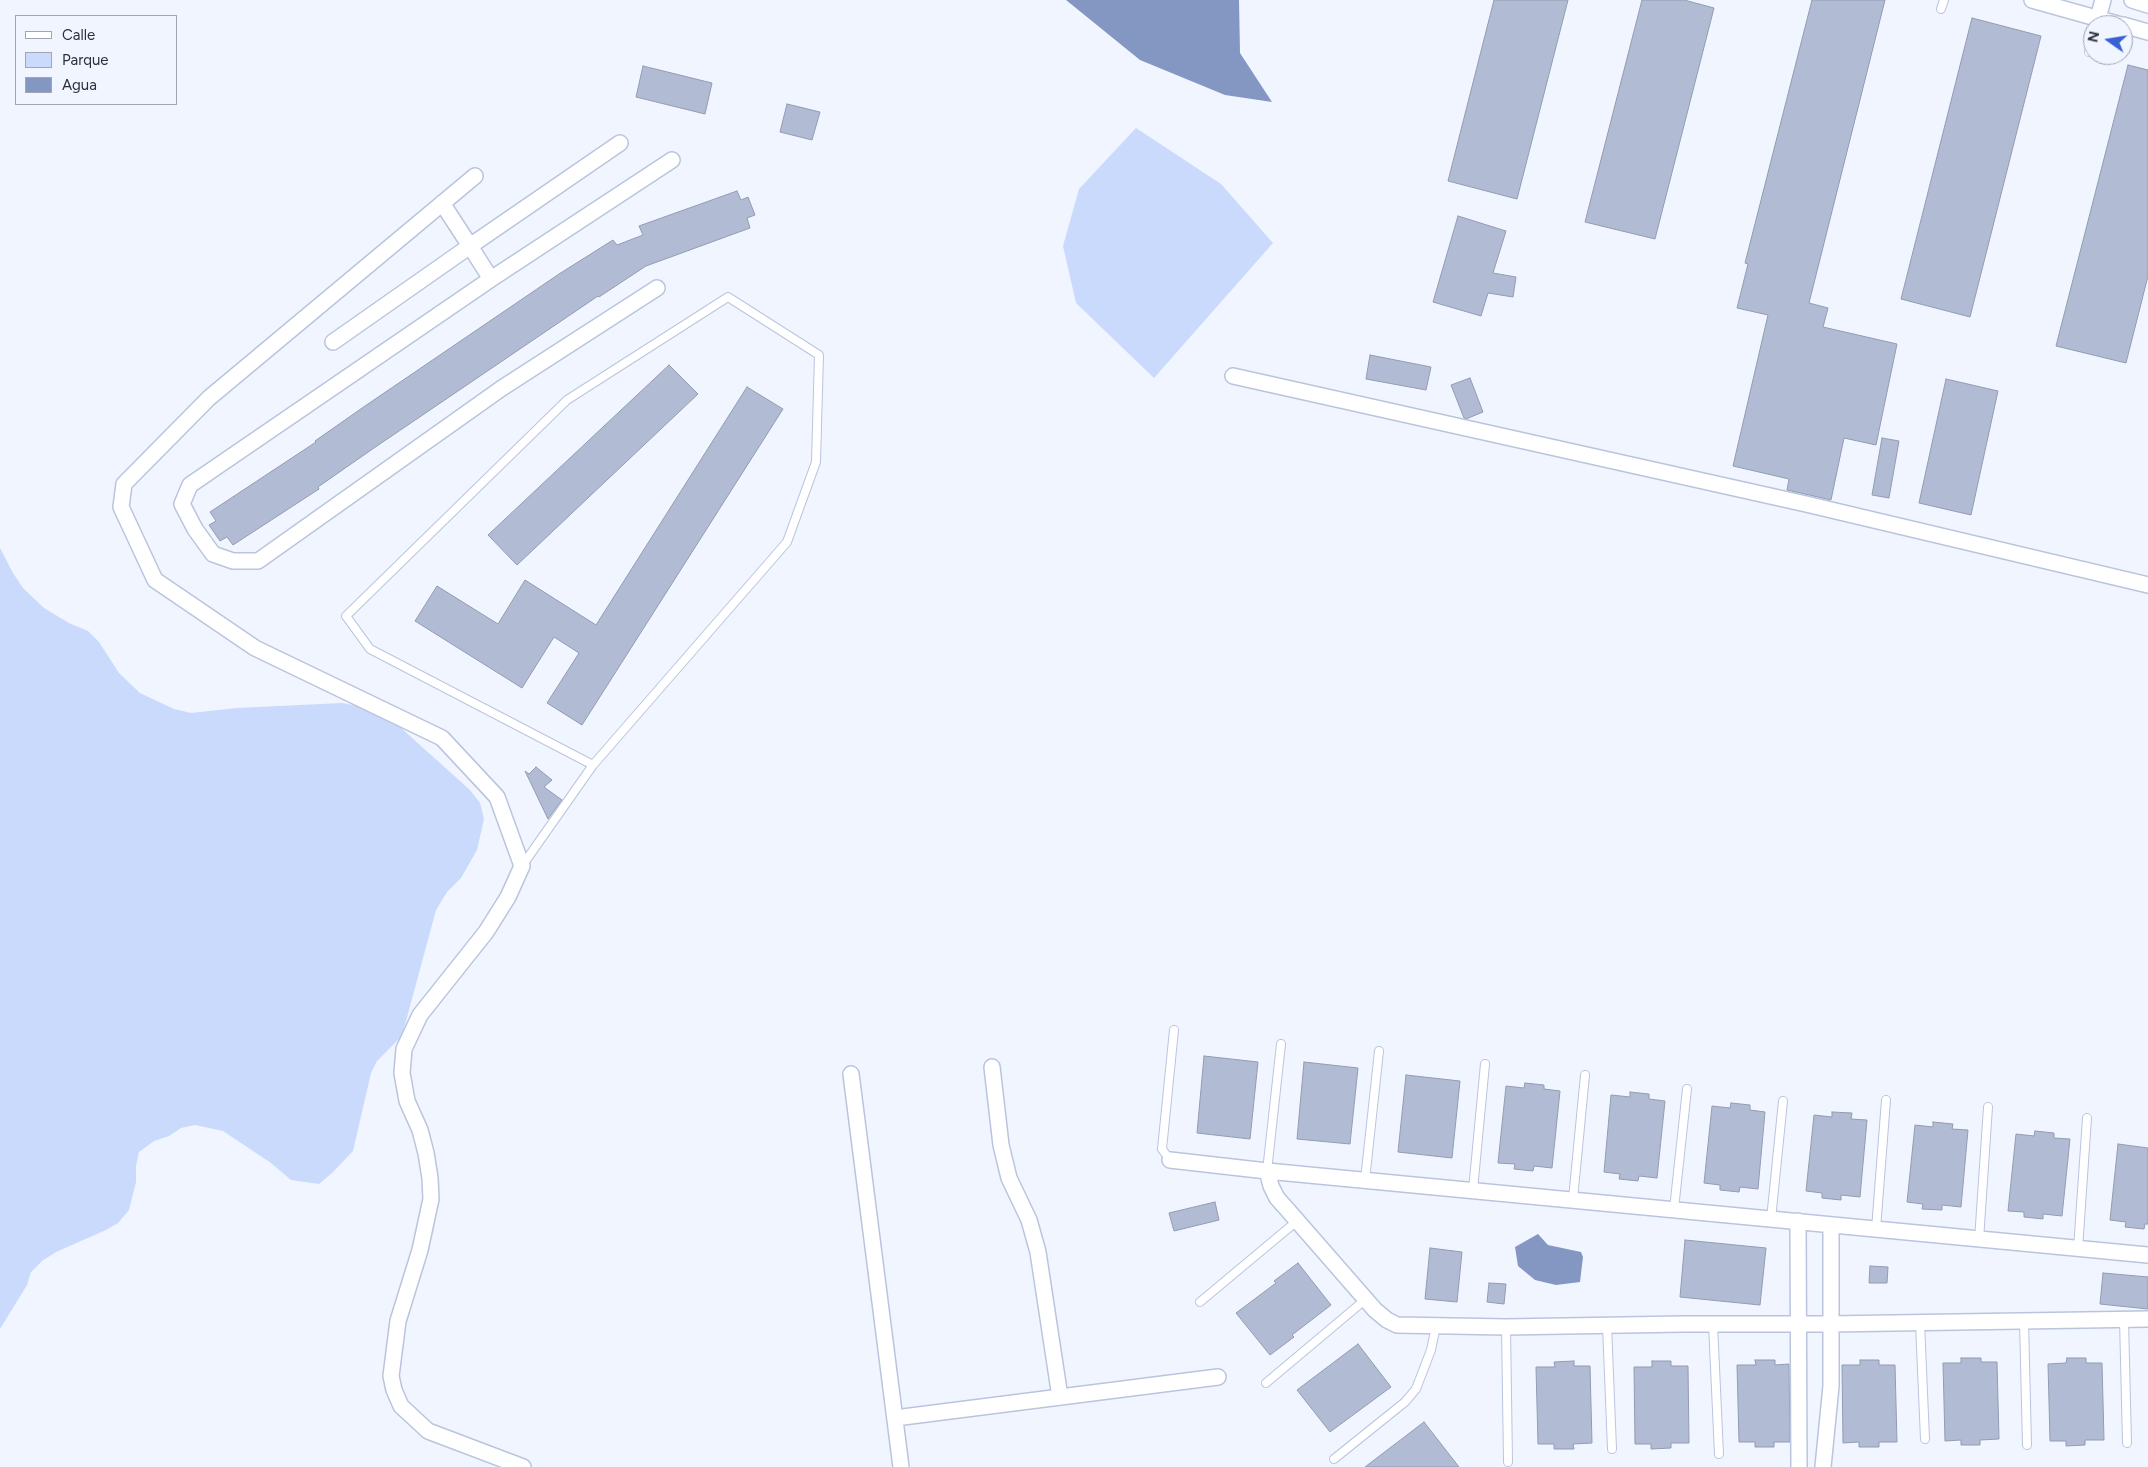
<!DOCTYPE html>
<html>
<head>
<meta charset="utf-8">
<style>
  body { margin:0 }
  #map { position:relative; width:2148px; height:1467px; overflow:hidden; background:#f0f5ff; font-family:Figtree,sans-serif }
  canvas { display:block }
  .legend { position:absolute; left:15px; top:15px; width:162px; height:90px; box-sizing:border-box; background:#f0f5ff; border:1px solid #a2a6b0; margin:0; padding:6px 9px; list-style:none; font-size:15px; color:#2c303a }
  .legend li { display:flex; align-items:center; gap:10px; height:25px }
  .legend b { width:25px; border:1px solid #a2a6b0 }
  .north { position:absolute; left:2083px; top:15px; width:50px; height:50px; box-sizing:border-box; background:#f0f5ff; border:1px solid #a2a6b0; border-radius:50%; rotate:283deg; font-size:14px; font-weight:700; line-height:20px; text-align:center; color:#2c303a }
  .north::after { content:''; display:block; margin:auto; width:18px; height:22px; background:#3961d2; clip-path:polygon(50% 0,100% 100%,50% 72%,0 100%) }
</style>
</head>
<body>
<div id="map">
<canvas width="2148" height="1467"></canvas>
<ul class="legend">
<li><b style="height:6px;background:#fff"></b>Calle</li>
<li><b style="height:14px;background:#cadafc"></b>Parque</li>
<li><b style="height:14px;background:#8397c2"></b>Agua</li>
</ul>
<div class="north">N</div>
</div>
<script>
const ctx = document.querySelector('canvas').getContext('2d');
ctx.lineJoin = 'round';
function paint(path, color) { ctx.fillStyle = color; ctx.fill(path, 'evenodd'); }
const poly = rows => new Path2D(rows.map(r => 'M' + r).join(''));
function trace(path, color, width, dash) { ctx.strokeStyle = color; ctx.lineWidth = width; ctx.lineCap = dash ? 'butt' : 'round'; ctx.setLineDash(dash || []); ctx.stroke(path); }
const green = poly([
  [1136,128,1221,184,1273,243,1154,378,1076,303,1063,246,1079,189],
  [0,548,13,573,23,588,44,608,69,623,88,631,99,642,119,673,140,693,174,709,191,713,237,708,342,703,381,710,470,790,480,803,484,819,477,850,461,878,447,892,436,910,402,1036,377,1061,371,1073,353,1151,332,1173,319,1184,291,1180,271,1163,223,1131,195,1125,181,1128,169,1136,154,1141,139,1152,136,1166,136,1182,129,1210,118,1223,106,1230,56,1252,42,1261,31,1272,27,1285,0,1329]
]);
const water = poly([
  [1066,0,1239,0,1240,53,1272,102,1225,95,1140,60],
  [1538,1234,1548,1245,1581,1252,1583,1257,1580,1282,1556,1285,1535,1280,1518,1266,1515,1247]
]);
const building = poly([
  [1494,0,1568,0,1517,199,1448,181,1494,0],
  [1642,0,1684,0,1714,8,1655,239,1585,222,1642,0],
  [1812,0,1885,0,1809,303,1828,308,1823,327,1897,344,1876,445,1844,438,1831,500,1787,490,1789,479,1733,466,1768,315,1737,308,1748,264,1745,263,1812,0],
  [1972,18,2041,36,1970,317,1901,299,1972,18],
  [2128,65,2148,70,2148,276,2126,363,2056,346,2128,65],
  [643,66,712,83,705,114,636,97,643,66],
  [787,104,820,112,812,140,780,132,787,104],
  [737,191,741,200,748,197,755,215,747,218,750,228,646,266,599,297,598,296,374,448,318,487,319,489,233,545,227,537,220,541,209,525,216,521,210,512,316,442,315,441,365,406,559,274,613,240,617,245,643,235,639,226,737,191],
  [1458,216,1506,231,1493,273,1516,277,1513,297,1488,293,1481,316,1433,302,1458,216],
  [1370,355,1431,367,1426,390,1366,379,1370,355],
  [669,365,698,394,517,565,488,535,669,365],
  [1470,378,1483,412,1466,419,1464,418,1451,385,1470,378],
  [1946,379,1998,391,1971,515,1919,503,1946,379],
  [747,387,783,409,582,725,547,703,579,653,554,637,522,688,415,621,437,586,498,624,525,580,596,625,747,387],
  [1882,438,1899,441,1889,498,1872,495,1882,438],
  [536,767,552,780,544,787,562,800,548,819,525,771,529,774,536,767],
  [1204,1056,1258,1062,1250,1139,1197,1133,1204,1056],
  [1304,1062,1358,1068,1350,1144,1297,1139,1304,1062],
  [1406,1075,1460,1081,1452,1158,1398,1152,1406,1075],
  [1525,1083,1544,1085,1544,1089,1560,1091,1552,1168,1534,1166,1533,1171,1514,1169,1515,1164,1498,1163,1506,1086,1524,1088,1525,1083],
  [1630,1092,1649,1094,1649,1099,1665,1101,1657,1178,1639,1176,1638,1181,1619,1179,1620,1174,1604,1172,1611,1095,1630,1097,1630,1092],
  [1731,1103,1750,1105,1750,1110,1765,1112,1758,1189,1740,1187,1739,1192,1720,1190,1720,1185,1704,1183,1712,1106,1730,1108,1731,1103],
  [1832,1112,1852,1113,1851,1119,1867,1120,1860,1197,1841,1195,1841,1200,1822,1198,1822,1193,1806,1191,1814,1115,1832,1117,1832,1112],
  [1933,1122,1953,1124,1952,1129,1968,1130,1961,1207,1942,1205,1942,1210,1922,1209,1923,1204,1907,1202,1915,1125,1933,1127,1933,1122],
  [2035,1131,2054,1133,2054,1138,2070,1139,2062,1216,2043,1214,2043,1219,2024,1217,2024,1212,2008,1211,2016,1134,2034,1136,2035,1131],
  [2118,1144,2148,1148,2148,1224,2145,1224,2144,1229,2125,1227,2126,1222,2110,1220,2118,1144],
  [1215,1202,1219,1220,1174,1231,1169,1213,1215,1202],
  [1685,1240,1766,1248,1760,1305,1680,1297,1685,1240],
  [1430,1248,1462,1252,1457,1302,1425,1299,1430,1248],
  [1298,1263,1331,1305,1292,1335,1294,1337,1270,1355,1236,1313,1276,1283,1274,1281,1298,1263],
  [1870,1266,1888,1267,1887,1283,1869,1283,1870,1266],
  [2103,1273,2148,1277,2148,1309,2100,1304,2103,1273],
  [1489,1283,1506,1284,1504,1304,1487,1302,1489,1283],
  [1358,1344,1391,1387,1330,1432,1297,1390,1358,1344],
  [1961,1358,1981,1358,1981,1362,1997,1362,1999,1439,1980,1440,1980,1445,1961,1445,1961,1440,1945,1441,1943,1363,1961,1363,1961,1358],
  [2067,1358,2086,1358,2086,1363,2102,1363,2104,1440,2085,1440,2085,1445,2066,1446,2066,1441,2050,1441,2048,1364,2066,1363,2067,1358],
  [1755,1360,1775,1360,1775,1365,1789,1364,1790,1442,1774,1442,1774,1447,1755,1447,1755,1442,1739,1442,1737,1365,1756,1365,1755,1360],
  [1860,1360,1879,1360,1879,1365,1895,1365,1897,1442,1879,1442,1879,1447,1859,1447,1859,1442,1843,1443,1842,1365,1860,1365,1860,1360],
  [1574,1361,1574,1366,1590,1366,1592,1443,1573,1444,1574,1449,1554,1449,1554,1444,1538,1444,1536,1367,1555,1367,1554,1362,1574,1361],
  [1652,1361,1671,1361,1671,1366,1688,1366,1689,1443,1671,1443,1671,1448,1651,1449,1651,1444,1635,1444,1634,1367,1652,1367,1652,1361],
  [1424,1422,1459,1467,1365,1467,1424,1422]
]);
const lane = poly([
  [1941,9,1944,0],
  [2089,52,2093,36],
  [522,866,593,765,787,542,816,462,819,355,728,297,567,400,346,616,370,649,593,765],
  [1170,1160,1162,1149,1174,1030],
  [1267,1171,1281,1044],
  [1365,1180,1379,1051],
  [1473,1190,1485,1064],
  [1573,1199,1585,1075],
  [1674,1209,1687,1089],
  [1771,1219,1783,1101],
  [1876,1229,1886,1100],
  [1979,1240,1988,1107],
  [2078,1249,2087,1118],
  [1200,1302,1297,1221],
  [2124,1319,2127,1443],
  [2024,1321,2027,1445],
  [1920,1323,1925,1439],
  [1713,1324,1719,1454],
  [1607,1325,1612,1449],
  [1506,1327,1508,1462],
  [1266,1383,1366,1299],
  [1334,1459,1405,1402,1416,1389,1431,1350,1436,1326]
]);
const street = poly([
  [2032,0,2121,25],
  [2132,0,2148,5],
  [2098,18,2103,0],
  [2123,25,2148,32],
  [620,143,470,246,491,279,190,485,182,504,195,529,213,554,233,561,258,561,502,388,657,288],
  [475,176,209,398,124,484,121,507,155,580,255,648,442,738,497,797,522,866,508,897,486,932,420,1015,404,1049,402,1073,407,1101,420,1130,426,1153,430,1178,431,1199,420,1250,398,1321,391,1376,394,1390,401,1406,428,1431,523,1467],
  [491,279,672,160],
  [333,342,470,246,442,203],
  [1233,376,1806,504,2148,585],
  [992,1067,1001,1145,1009,1178,1029,1220,1038,1252,1060,1397],
  [851,1074,901,1467],
  [1170,1160,1267,1171,2148,1255],
  [1267,1171,1271,1186,1277,1198,1286,1208,1375,1310,1387,1320,1397,1325,1506,1327,1683,1324,1830,1324,2148,1319],
  [1798,1221,1799,1467],
  [895,1418,1218,1377],
  [1823,1467,1831,1386,1831,1225]
]);
paint(green, '#cadafc');
paint(water, '#8397c2');
paint(building, '#b1bcd4');
trace(building, '#919cb3', 1);
trace(lane, '#bac5dd', 10);
trace(street, '#bac5dd', 18);
trace(lane, '#fff', 8);
trace(street, '#fff', 15);
</script>
</body>
</html>
